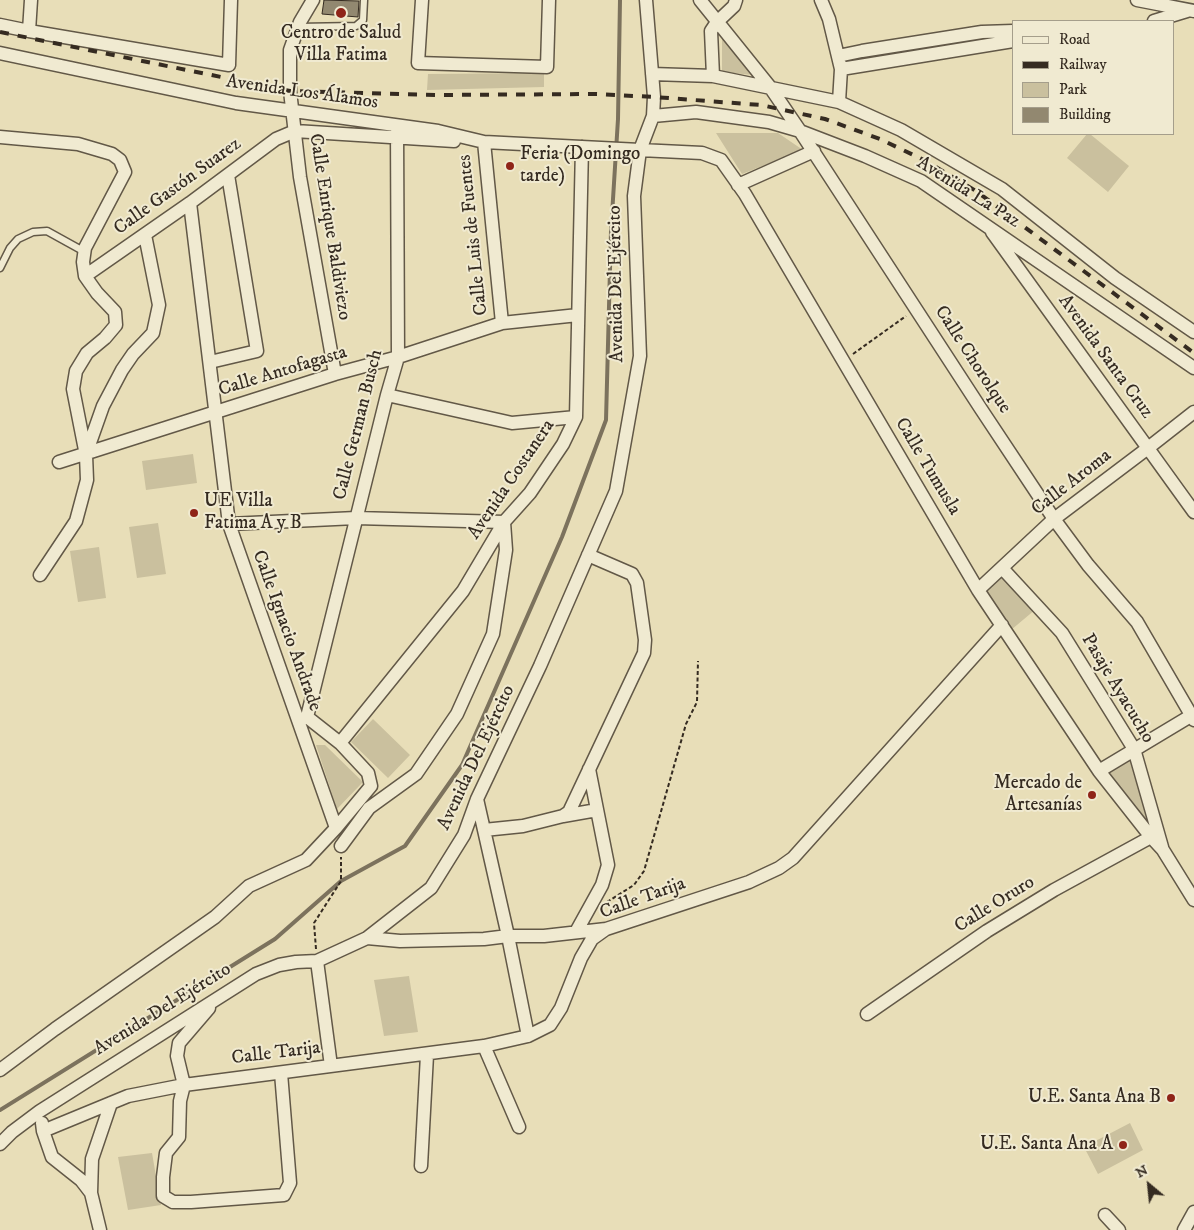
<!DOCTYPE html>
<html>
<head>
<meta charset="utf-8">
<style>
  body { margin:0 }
  #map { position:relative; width:1194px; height:1230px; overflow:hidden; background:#e8deb8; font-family:"IM FELL DW Pica",serif }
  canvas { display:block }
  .legend { position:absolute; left:1012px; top:20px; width:162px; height:115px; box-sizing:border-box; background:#f0ead1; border:1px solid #a59e8b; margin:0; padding:6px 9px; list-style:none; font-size:15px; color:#352b21 }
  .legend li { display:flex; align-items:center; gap:10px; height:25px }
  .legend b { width:25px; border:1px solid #a59e8b }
  .north { position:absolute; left:1124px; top:1160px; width:50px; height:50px; -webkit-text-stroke:4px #f0ead1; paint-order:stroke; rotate:332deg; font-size:14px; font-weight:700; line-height:20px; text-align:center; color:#352b21 }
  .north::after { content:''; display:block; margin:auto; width:18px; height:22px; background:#352b21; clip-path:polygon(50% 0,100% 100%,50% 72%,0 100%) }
</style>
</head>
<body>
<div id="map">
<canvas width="1194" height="1230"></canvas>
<ul class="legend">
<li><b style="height:6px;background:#f0ead1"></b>Road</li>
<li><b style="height:6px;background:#352b21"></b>Railway</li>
<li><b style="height:14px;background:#cac09e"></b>Park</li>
<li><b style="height:14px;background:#928870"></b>Building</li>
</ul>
<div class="north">N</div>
</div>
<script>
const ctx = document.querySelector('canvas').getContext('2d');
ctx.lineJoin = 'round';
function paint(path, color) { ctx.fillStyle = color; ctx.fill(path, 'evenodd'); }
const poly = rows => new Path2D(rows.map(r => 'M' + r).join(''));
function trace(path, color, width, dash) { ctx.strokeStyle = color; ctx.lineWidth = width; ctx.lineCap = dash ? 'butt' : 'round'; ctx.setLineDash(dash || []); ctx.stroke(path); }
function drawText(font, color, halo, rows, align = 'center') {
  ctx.font = font + ' "IM FELL DW Pica",serif'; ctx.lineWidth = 4; ctx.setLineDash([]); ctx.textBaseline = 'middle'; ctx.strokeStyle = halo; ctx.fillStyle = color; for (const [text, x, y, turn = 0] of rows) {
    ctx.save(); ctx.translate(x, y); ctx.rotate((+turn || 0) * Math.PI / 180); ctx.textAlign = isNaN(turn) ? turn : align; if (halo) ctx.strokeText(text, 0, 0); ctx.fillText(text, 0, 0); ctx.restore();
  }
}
const green = poly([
  [722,37,753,75,722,72],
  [544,73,544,87,427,90,428,74],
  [716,133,778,133,803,150,742,174],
  [1087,134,1090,134,1129,166,1108,192,1067,158],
  [193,454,197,483,146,490,142,461],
  [158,523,166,574,137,578,129,527],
  [99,547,106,598,78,602,70,551],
  [1001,572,1036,609,1011,630,983,591],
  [373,719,410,755,388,778,351,742],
  [316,745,325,745,363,782,337,809],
  [1132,755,1157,840,1104,773],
  [409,976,418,1032,384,1036,374,980],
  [1130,1123,1143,1150,1098,1174,1084,1147],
  [152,1153,161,1205,128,1210,118,1157]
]);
const stream = poly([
  [0,1110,275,939,341,881,405,846,462,765,562,537,606,420,611,231,618,119,620,0]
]);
const building = poly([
  [324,0,359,1,358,17,322,14,324,0]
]);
const path = poly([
  [853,354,906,316],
  [607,902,634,885,644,871,686,724,697,702,698,661],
  [316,949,314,923,341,881,341,857]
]);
const lane = poly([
  [298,27,356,26,363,20,364,0],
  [0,268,10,248,18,239,33,232,47,231,85,252]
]);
const street = poly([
  [313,0,300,22,290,50,290,91,300,177,335,374],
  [422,0,418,63,547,67,549,0],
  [646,0,654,97,653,116],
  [700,0,770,87,800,131,981,409,1054,519,1088,565,1137,622,1194,720],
  [821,0,829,19,841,69,839,102],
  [1137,0,1194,11],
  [1154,21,1187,11],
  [0,25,29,31,229,65,231,0],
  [29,31,31,0],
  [0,53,236,103,438,131,484,142,640,150,653,116,696,112,769,122,800,131,865,156,921,181,1194,368],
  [838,56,862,51,982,32,1013,31],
  [841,69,1013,41],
  [652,74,713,76,839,102,901,130,1002,189,1115,278,1194,332],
  [713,76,711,31,717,22,734,6,736,0],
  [0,137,78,144,112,154,120,160,125,172,85,248,83,262,85,276,97,293,115,312,116,325,105,338,87,353,76,371,73,389,86,455,87,480,76,521,40,575],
  [484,142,502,323],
  [738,185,814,151],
  [190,203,229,524,336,828],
  [992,232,1194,512],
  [85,276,190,203,276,139,295,131,454,141],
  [210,362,257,351,228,175],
  [387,395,512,423,576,417],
  [86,454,103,406,122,370,133,354,153,333,159,305,145,235],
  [59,462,335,374,398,357,502,323,578,315],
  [229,524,356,518,504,522,506,550,493,634,457,714,416,774,369,808,341,846],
  [1002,568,1062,633,1134,749,1162,847],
  [978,590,1054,519,1148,448,1194,412],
  [307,717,340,743,463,591,504,522,530,493,563,444,576,417,582,147],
  [300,720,307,717,387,395,398,357,397,126],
  [1099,771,1194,714],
  [477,799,508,936,528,1036],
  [563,816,597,810],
  [484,830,523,826,563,816,569,812,644,653,645,640,637,583,632,574,588,555],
  [576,932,602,885,608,865,589,769],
  [367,938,400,941,484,939,508,936,544,936,606,929],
  [317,961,331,1066],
  [209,1008,179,1043,177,1056,184,1085,180,1101,179,1137,166,1153,163,1177,163,1196,173,1202,191,1202,284,1195,290,1183,281,1073],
  [867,1014,987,931,1054,890,1151,837],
  [484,1046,519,1127],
  [0,1070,55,1029,215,917,249,886,306,860,336,828,371,786,368,773,340,743],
  [42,1123,43,1131,52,1157,81,1180,91,1193,100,1230],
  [43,1131,128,1096,184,1085,484,1046,528,1036,550,1025,561,1008,581,958,592,939,606,929,749,882,779,868,793,858,1002,625],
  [0,1144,12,1132,40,1111,256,974,279,965,296,962,317,961,367,938,431,888,464,835,477,799,540,666,616,491,640,356,634,196,640,150,702,153,721,160,745,194,978,590,1099,771,1151,837,1163,850,1194,900],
  [421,1166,427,1055],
  [91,1193,92,1159,111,1103],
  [1105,1215,1119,1230],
  [1184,1230,1194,1212]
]);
const rail = poly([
  [0,32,290,91,438,95,597,94,654,97,761,105,825,119,880,139,924,160,976,191,1194,353]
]);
const markers = [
  [341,13,6,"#8f2418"],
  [510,166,5,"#8f2418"],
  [194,513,5,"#8f2418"],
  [1092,795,5,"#8f2418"],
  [1171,1098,5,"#8f2418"],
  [1123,1145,5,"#8f2418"]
];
const poiNames = [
  ["Centro de Salud",341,34,"center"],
  ["Villa Fatima",341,56,"center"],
  ["Feria (Domingo",520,155,"left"],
  ["tarde)",520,177,"left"],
  ["UE Villa",204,502,"left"],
  ["Fatima A y B",204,524,"left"],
  ["Mercado de",1082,784],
  ["Artesanías",1082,806],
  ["U.E. Santa Ana B",1161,1098],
  ["U.E. Santa Ana A",1113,1145]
];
const streetNames = [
  ["Avenida Los Álamos",302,93,8],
  ["Calle Gastón Suarez",178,187,-36],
  ["Avenida La Paz",968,193,32],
  ["Calle Enrique Baldiviezo",329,227,81],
  ["Calle Luis de Fuentes",474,235,-96],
  ["Avenida Del Ejército",617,284,-91],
  ["Avenida Santa Cruz",1105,357,54],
  ["Calle Chorolque",972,360,57],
  ["Calle Antofagasta",283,372,-17],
  ["Calle German Busch",359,425,-76],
  ["Calle Tumusla",927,467,59],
  ["Avenida Costanera",512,480,-56],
  ["Calle Aroma",1072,483,-38],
  ["Calle Ignacio Andrade",286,631,70],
  ["Pasaje Ayacucho",1117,689,59],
  ["Avenida Del Ejército",477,758,-65],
  ["Calle Tarija",643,899,-20],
  ["Calle Oruro",995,905,-32],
  ["Avenida Del Ejército",163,1010,-32],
  ["Calle Tarija",276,1054,-7]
];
paint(green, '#cac09e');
trace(stream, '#7c725d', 4);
paint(building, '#928870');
trace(building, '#352b21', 1);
trace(lane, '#625847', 9);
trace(street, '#625847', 15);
trace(path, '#352b21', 2, [4, 2.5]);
trace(lane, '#f0ead1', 6);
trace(street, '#f0ead1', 12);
trace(rail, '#352b21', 4, [9, 9]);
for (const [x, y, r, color] of markers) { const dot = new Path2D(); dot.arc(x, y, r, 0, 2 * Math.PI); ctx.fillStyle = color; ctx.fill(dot); trace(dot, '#f0ead1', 2); }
drawText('19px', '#352b21', '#f0ead1', poiNames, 'right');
drawText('19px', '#352b21', '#f0ead1', streetNames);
</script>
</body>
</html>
